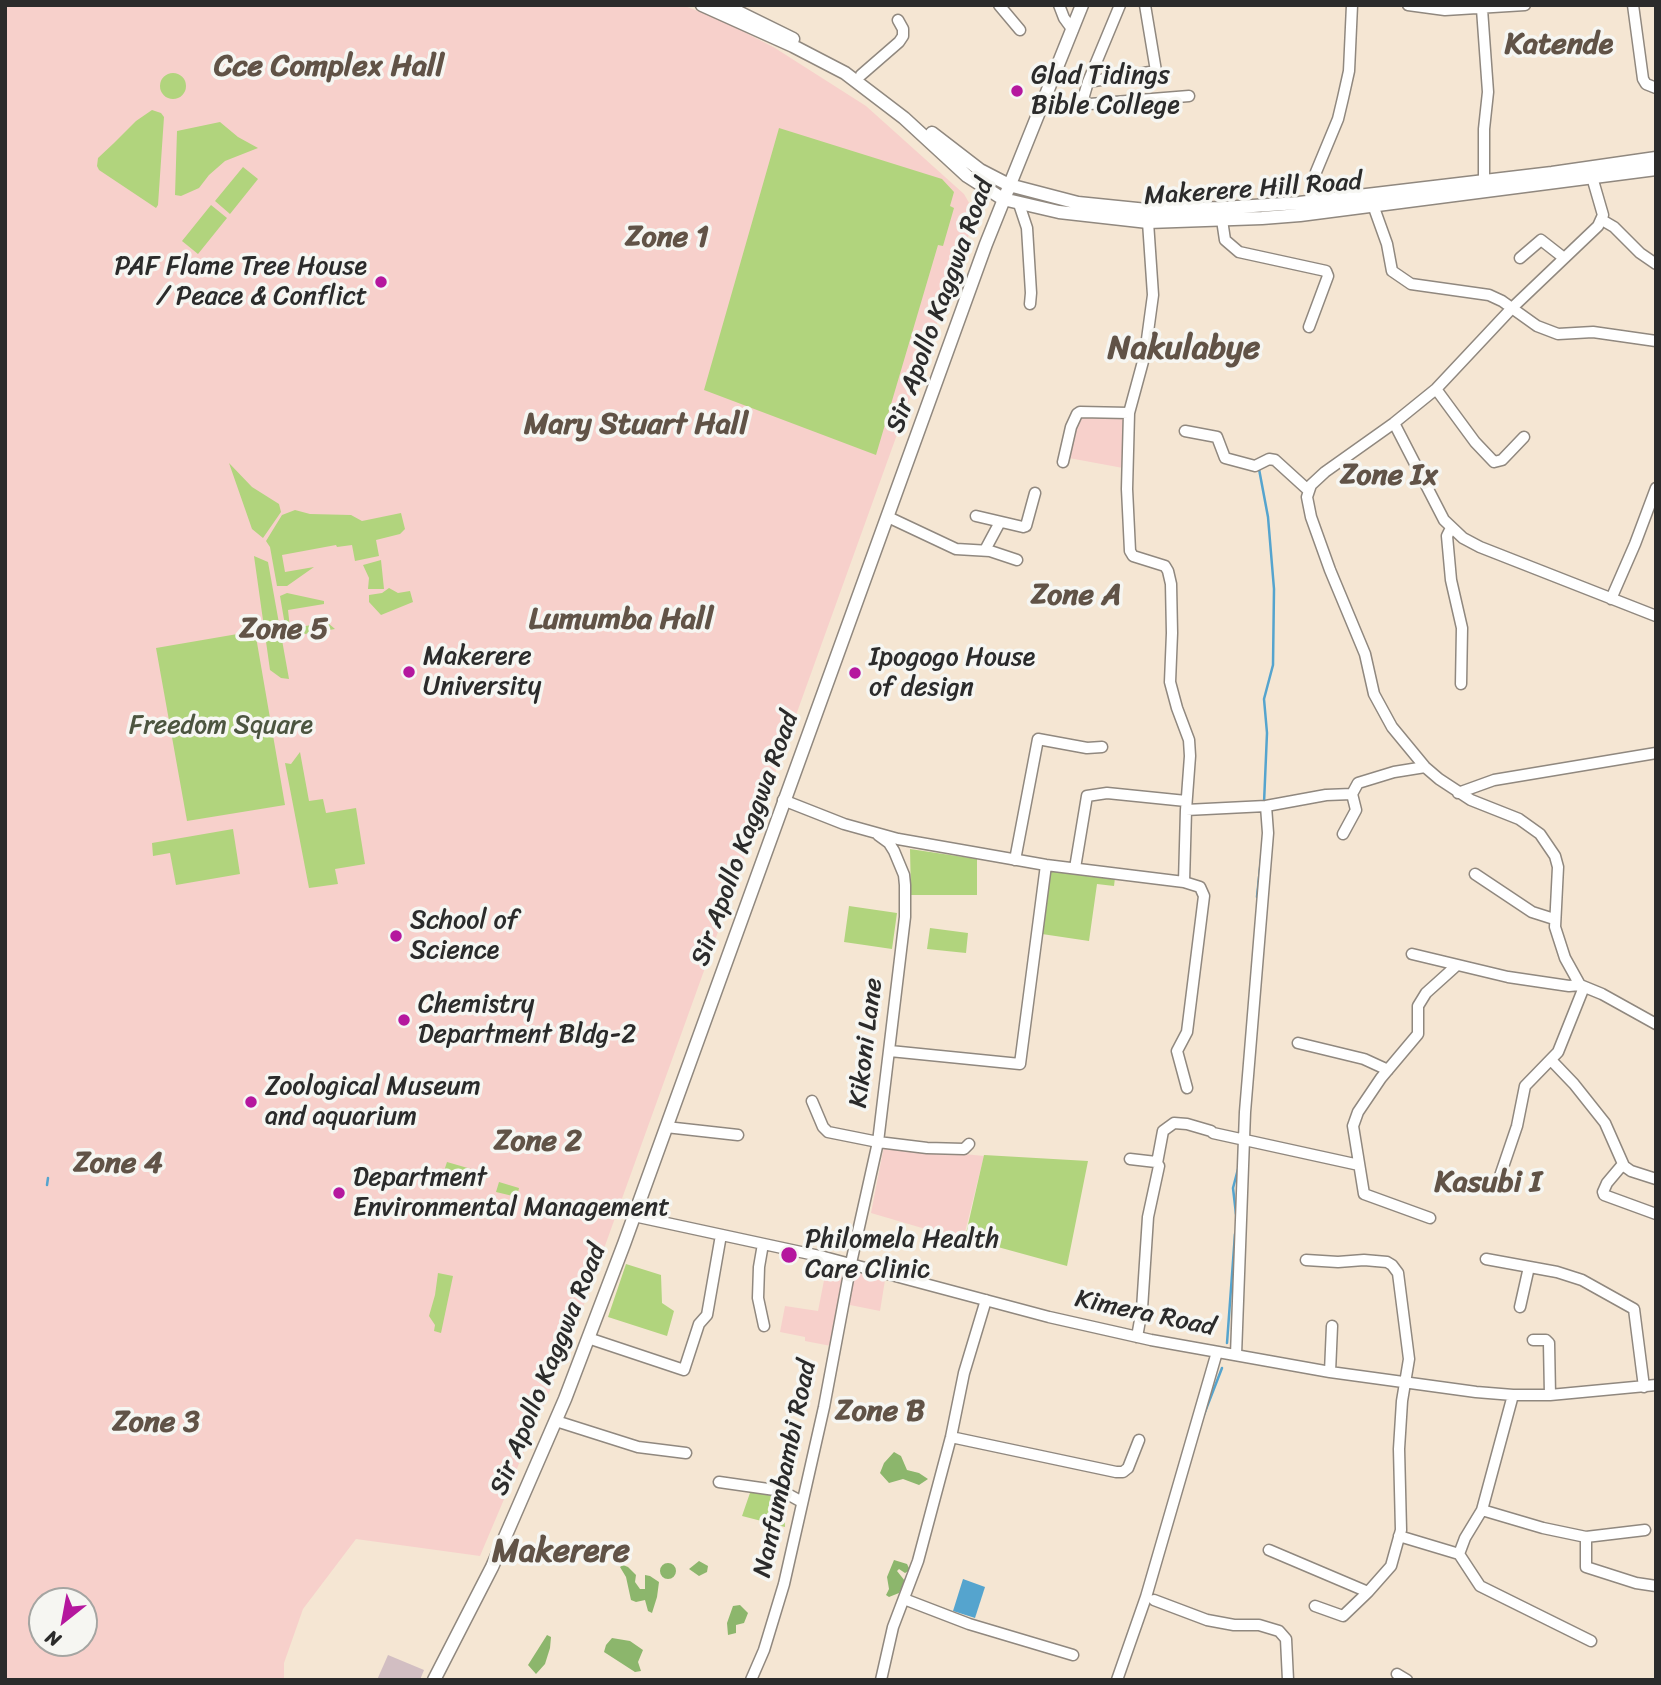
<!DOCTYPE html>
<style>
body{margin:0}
#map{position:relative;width:1661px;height:1685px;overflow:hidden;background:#f5e6d3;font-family:Sriracha,sans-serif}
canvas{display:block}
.frame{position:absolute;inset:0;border:7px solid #2b2b2b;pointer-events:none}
.north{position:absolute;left:28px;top:1587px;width:70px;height:70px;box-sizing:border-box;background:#f6f6f2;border:2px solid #a5a5a2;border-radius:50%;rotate:211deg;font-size:19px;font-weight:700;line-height:28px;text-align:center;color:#2b2b2b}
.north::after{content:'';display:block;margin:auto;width:24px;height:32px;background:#b5179e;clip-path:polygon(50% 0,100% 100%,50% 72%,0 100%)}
</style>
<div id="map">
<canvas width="1661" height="1685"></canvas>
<div class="frame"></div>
<div class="north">N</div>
</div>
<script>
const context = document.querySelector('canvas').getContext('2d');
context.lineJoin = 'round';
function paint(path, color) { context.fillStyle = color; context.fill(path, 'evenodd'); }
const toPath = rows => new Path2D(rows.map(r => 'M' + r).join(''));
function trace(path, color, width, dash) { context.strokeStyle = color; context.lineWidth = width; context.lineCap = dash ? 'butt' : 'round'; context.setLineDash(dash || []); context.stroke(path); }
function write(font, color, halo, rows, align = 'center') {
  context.font = font + ' Sriracha,sans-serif'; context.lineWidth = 7; context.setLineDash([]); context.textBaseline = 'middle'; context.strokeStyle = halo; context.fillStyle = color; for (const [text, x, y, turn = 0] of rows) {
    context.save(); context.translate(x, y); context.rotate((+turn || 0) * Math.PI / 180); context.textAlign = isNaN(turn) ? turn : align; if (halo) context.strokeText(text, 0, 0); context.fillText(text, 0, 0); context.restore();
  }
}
paint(toPath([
 [5,5,682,5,719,19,775,48,866,106,964,194,976,215,570,1343,480,1556,356,1539,303,1609,284,1663,284,1680,5,1680],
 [42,1601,84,1601,84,1643,42,1643],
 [1079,414,1126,417,1123,468,1069,458],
 [884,1146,984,1156,963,1240,871,1213],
 [828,1260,844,1263,831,1346,805,1341,805,1337,780,1332,785,1306,818,1311],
 [852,1266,886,1274,880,1311,845,1304]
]), '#f7d0cb');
paint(toPath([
 [388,1655,424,1670,420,1680,377,1680]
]), '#d2bec2');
paint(toPath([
 '160 86a13 13 0 1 1 26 0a13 13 0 1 1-26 0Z',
 [152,110,161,113,164,117,158,205,156,208,99,170,97,166,98,158,114,143,136,121],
 [220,122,238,137,258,148,225,161,209,175,199,188,181,196,175,195,177,131],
 [779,128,942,179,954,192,950,206,954,208,943,246,938,245,876,455,704,390],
 [243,167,258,179,230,214,215,201],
 [211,205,227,218,198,254,182,241],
 [229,463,252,487,279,504,281,512,263,538,252,529],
 [295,510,310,514,351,515,362,521,401,513,405,529,400,534,376,540,379,556,355,561,352,545,337,547,336,545,282,555,285,572,314,567,287,586,277,586,270,547,266,541,282,515],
 [254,556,268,562,289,679,281,678,270,670],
 [381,560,384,589,368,589,369,578,363,565],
 [389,588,398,593,410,591,413,602,381,615,369,602,369,595,382,593],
 [287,593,324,601,324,604,288,610,290,628,328,623,335,629,287,637,280,596],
 [255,631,285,805,187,821,156,648],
 [300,752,309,801,323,799,326,813,356,808,365,864,335,869,338,884,309,888,285,763,291,764],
 [233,829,240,874,176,885,170,853,153,856,152,843],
 [910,849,977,859,977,895,911,895],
 [1051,870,1115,878,1114,886,1097,884,1089,941,1042,934],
 [849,906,897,913,892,949,844,942],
 [930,928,968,933,966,953,927,949],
 [984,1155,1088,1161,1067,1266,965,1238],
 [447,1162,485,1173,481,1186,443,1174],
 [499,1182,519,1188,517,1197,496,1192],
 [626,1264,661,1275,662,1303,674,1311,667,1336,608,1317],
 [438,1273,453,1276,441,1333,434,1331,435,1325,429,1316,435,1295],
 [751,1490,783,1493,785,1527,742,1516]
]), '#b1d47d');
paint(toPath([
 [894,1452,901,1456,907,1470,919,1473,928,1479,919,1485,903,1479,889,1483,880,1473,884,1463],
 [894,1560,907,1564,910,1570,905,1573,899,1569,897,1571,905,1581,899,1593,889,1597,886,1595,889,1589,887,1577],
 [699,1561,708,1566,707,1572,699,1576,689,1569],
 '660 1571a8 8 0 1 1 16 0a8 8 0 1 1-16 0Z',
 [623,1565,628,1567,636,1575,635,1582,640,1589,645,1589,645,1575,650,1576,659,1582,657,1597,652,1613,648,1611,645,1600,636,1602,631,1600,626,1577,620,1567],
 [740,1605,748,1613,744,1623,736,1625,736,1633,728,1635,727,1623,733,1606],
 [547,1635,551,1637,550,1648,545,1664,536,1674,528,1665],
 [612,1638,630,1641,643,1650,638,1662,641,1671,635,1672,604,1652,606,1645]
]), '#8cb66c');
paint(toPath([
 [963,1579,985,1587,975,1618,953,1611]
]), '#55a4ce');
trace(toPath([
 [1259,469,1268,517,1274,589,1273,665,1264,699,1267,733,1264,803],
 [1257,897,1261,859],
 [47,1185,48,1178],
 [1236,1214,1233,1188,1238,1169],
 [1227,1343,1235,1234],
 [1203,1417,1222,1368]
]), '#55a4ce', 2.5);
const minor = toPath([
 [999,5,1020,30],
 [1059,5,1064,18,1072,29],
 [1408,5,1445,10,1525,5],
 [1633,5,1643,79,1646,84,1656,88],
 [1482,9,1488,92,1484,129,1484,180],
 [861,75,899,42,903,36,903,29,898,20],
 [1088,82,1156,71,1145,5],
 [1081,106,1088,82,1120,5],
 [1040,108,1189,96],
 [1592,177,1603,215,1598,226,1512,308,1436,389,1394,423,1325,472,1311,485,1307,497,1311,517,1330,570,1365,654,1374,694,1392,727,1425,767,1439,779,1471,800,1519,819,1540,834,1555,856,1558,867,1555,927,1565,958,1580,985,1602,994,1656,1024],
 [1310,201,1316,172,1338,119,1343,98,1349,71,1352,5],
 [1019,204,1027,228,1031,293,1030,304],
 [1373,205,1387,244,1392,271,1411,284,1489,295,1502,301,1537,326,1558,334,1593,332,1656,341],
 [1222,220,1225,240,1239,252,1326,271,1328,276,1309,327],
 [1602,220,1614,227,1640,253,1656,264],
 [1148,222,1153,295,1145,354,1129,413,1127,489,1130,551,1133,556,1165,566,1168,571,1171,584,1172,633,1170,682,1177,708,1189,740,1190,756,1186,810,1184,882],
 [1520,258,1541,240,1564,258],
 [1436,389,1475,442,1494,462,1502,460,1524,437],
 [1394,423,1444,520,1463,538,1480,547,1656,616],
 [1185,431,1217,437,1225,458,1255,466,1269,459,1275,460,1308,490],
 [1063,462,1071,427,1077,414,1080,412,1129,413],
 [976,516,1023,527,1026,526,1035,493],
 [888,517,956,549,990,551,1017,560],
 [1451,528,1447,536,1451,580,1462,628,1461,684],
 [985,550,1000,522],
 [1611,599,1635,544,1656,488],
 [1458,793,1494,780,1656,753],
 [783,800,844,824,898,839,1046,865,1184,882,1200,887,1204,896,1187,1032,1177,1051,1187,1088],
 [1186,810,1266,806,1326,795,1352,794],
 [1343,834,1356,810,1352,794,1358,783,1394,772,1425,767],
 [1015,860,1038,739,1087,748,1102,747],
 [1075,868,1087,796,1107,793,1186,801],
 [1475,874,1532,912,1554,919],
 [1412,954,1508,977,1569,986,1580,985],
 [1298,1043,1364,1059,1388,1070],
 [890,1051,1020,1064,1046,865],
 [1551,1060,1574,1084,1605,1123,1624,1166,1631,1171,1656,1179],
 [812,1101,823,1127,828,1132,878,1142,927,1148,964,1149,969,1144],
 [666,1127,738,1135],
 [1130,1159,1156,1162,1159,1166,1148,1217,1142,1309,1137,1337],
 [1157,1163,1163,1131,1174,1123,1187,1124,1211,1131,1213,1133,1359,1165],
 [1623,1164,1607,1183,1603,1192,1604,1195,1656,1214],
 [1500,1176,1517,1126,1525,1086,1558,1052,1584,987],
 [634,1216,824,1257,1049,1317,1151,1340,1330,1372,1476,1392,1513,1395,1550,1395,1656,1385],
 [1430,1218,1364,1194,1353,1126,1358,1112,1381,1078,1418,1034,1418,1006,1426,993,1456,966],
 [763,1244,759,1267,758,1298,764,1326],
 [1486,1259,1557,1272,1582,1280,1634,1309,1644,1387],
 [1520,1307,1529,1267],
 [588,1338,684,1370,699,1324,707,1315,721,1235],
 [1533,1340,1546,1340,1549,1343,1550,1395],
 [1236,1355,1245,1112,1268,833,1266,806],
 [1330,1372,1332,1326],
 [556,1421,638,1447,686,1453],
 [951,1437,1116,1472,1123,1472,1128,1468,1139,1440],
 [719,1482,782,1491,802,1502],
 [1482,1510,1543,1528,1586,1537,1645,1530],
 [1399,1536,1459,1554,1480,1586,1591,1641],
 [1586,1537,1586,1567,1636,1583,1656,1586],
 [1269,1550,1368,1592,1391,1566,1401,1530,1399,1449,1402,1401,1409,1359,1398,1273,1392,1265,1387,1262,1364,1260,1338,1262,1306,1260],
 [1459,1554,1465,1538,1482,1510,1513,1395],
 [904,1599,969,1624,1073,1655],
 [1154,1600,1207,1620,1234,1625,1259,1625,1279,1631,1286,1639,1288,1680],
 [1315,1606,1343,1616,1368,1592],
 [1397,1674,1407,1680],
 [751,1680,764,1650,784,1584,824,1407,851,1263,878,1142,905,917,905,885,904,875,894,851,889,843,878,835],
 [881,1680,893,1627,918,1561,951,1437,964,1373,986,1300],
 [1117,1680,1146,1597,1217,1352]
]);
const major = toPath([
 [702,5,793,46,845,73,904,118,967,176,1003,199,1059,212,1148,222,1262,218,1300,215,1656,169],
 [724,5,793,39],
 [932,133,980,170,1009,185,1078,203,1147,210,1222,208,1299,203,1552,173,1656,158],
 [434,1680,492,1567,565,1399,624,1244,986,244,1082,5]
]);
trace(minor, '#90887f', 13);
trace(major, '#90887f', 15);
trace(minor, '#fff', 10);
trace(major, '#fff', 12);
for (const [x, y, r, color] of [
 [1017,91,7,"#b5179e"],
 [381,282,7,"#b5179e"],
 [409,672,7,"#b5179e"],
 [855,673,7,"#b5179e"],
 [396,936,7,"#b5179e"],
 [404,1020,7,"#b5179e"],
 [251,1102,7,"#b5179e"],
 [339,1193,7,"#b5179e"],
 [789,1255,9,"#b5179e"]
]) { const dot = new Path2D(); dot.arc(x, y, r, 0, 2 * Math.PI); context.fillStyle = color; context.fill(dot); trace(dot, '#f6f6f2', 2.5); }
write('26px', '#2b2b2b', '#f6f6f2', [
 ["Glad Tidings",1031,76],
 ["Bible College",1031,106],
 ["PAF Flame Tree House",367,267,"right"],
 ["/ Peace & Conflict",367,297,"right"],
 ["Makerere",423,657],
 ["University",423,687],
 ["Ipogogo House",869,658],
 ["of design",869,688],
 ["School of",410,921],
 ["Science",410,951],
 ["Chemistry",418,1005],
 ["Department Bldg-2",418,1035],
 ["Zoological Museum",265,1087],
 ["and aquarium",265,1117],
 ["Department",353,1178],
 ["Environmental Management",353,1208],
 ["Philomela Health",805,1240],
 ["Care Clinic",805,1270]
], 'left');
write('26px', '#2b2b2b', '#f6f6f2', [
 ["Makerere Hill Road",1253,190,-4],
 ["Sir Apollo Kaggwa Road",941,306,-70],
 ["Sir Apollo Kaggwa Road",746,839,-70],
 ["Kikoni Lane",867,1043,-83],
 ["Kimera Road",1145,1314,12],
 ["Sir Apollo Kaggwa Road",549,1370,-68],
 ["Nanfumbambi Road",786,1469,-78]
]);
write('26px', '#4c5540', '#f6f6f2', [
 ["Freedom Square",221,726]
]);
write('bold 30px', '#615347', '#f6f6f2', [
 ["Katende",1559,45],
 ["Cce Complex Hall",329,67],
 ["Zone 1",667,238],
 ["Mary Stuart Hall",636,425],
 ["Zone Ix",1389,476],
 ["Zone A",1076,596],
 ["Lumumba Hall",621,620],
 ["Zone 5",284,630],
 ["Zone 2",538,1142],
 ["Zone 4",118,1164],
 ["Kasubi I",1488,1183],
 ["Zone B",880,1412],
 ["Zone 3",156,1423]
]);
write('bold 33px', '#615347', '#f6f6f2', [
 ["Nakulabye",1184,350],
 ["Makerere",561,1553]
]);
</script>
